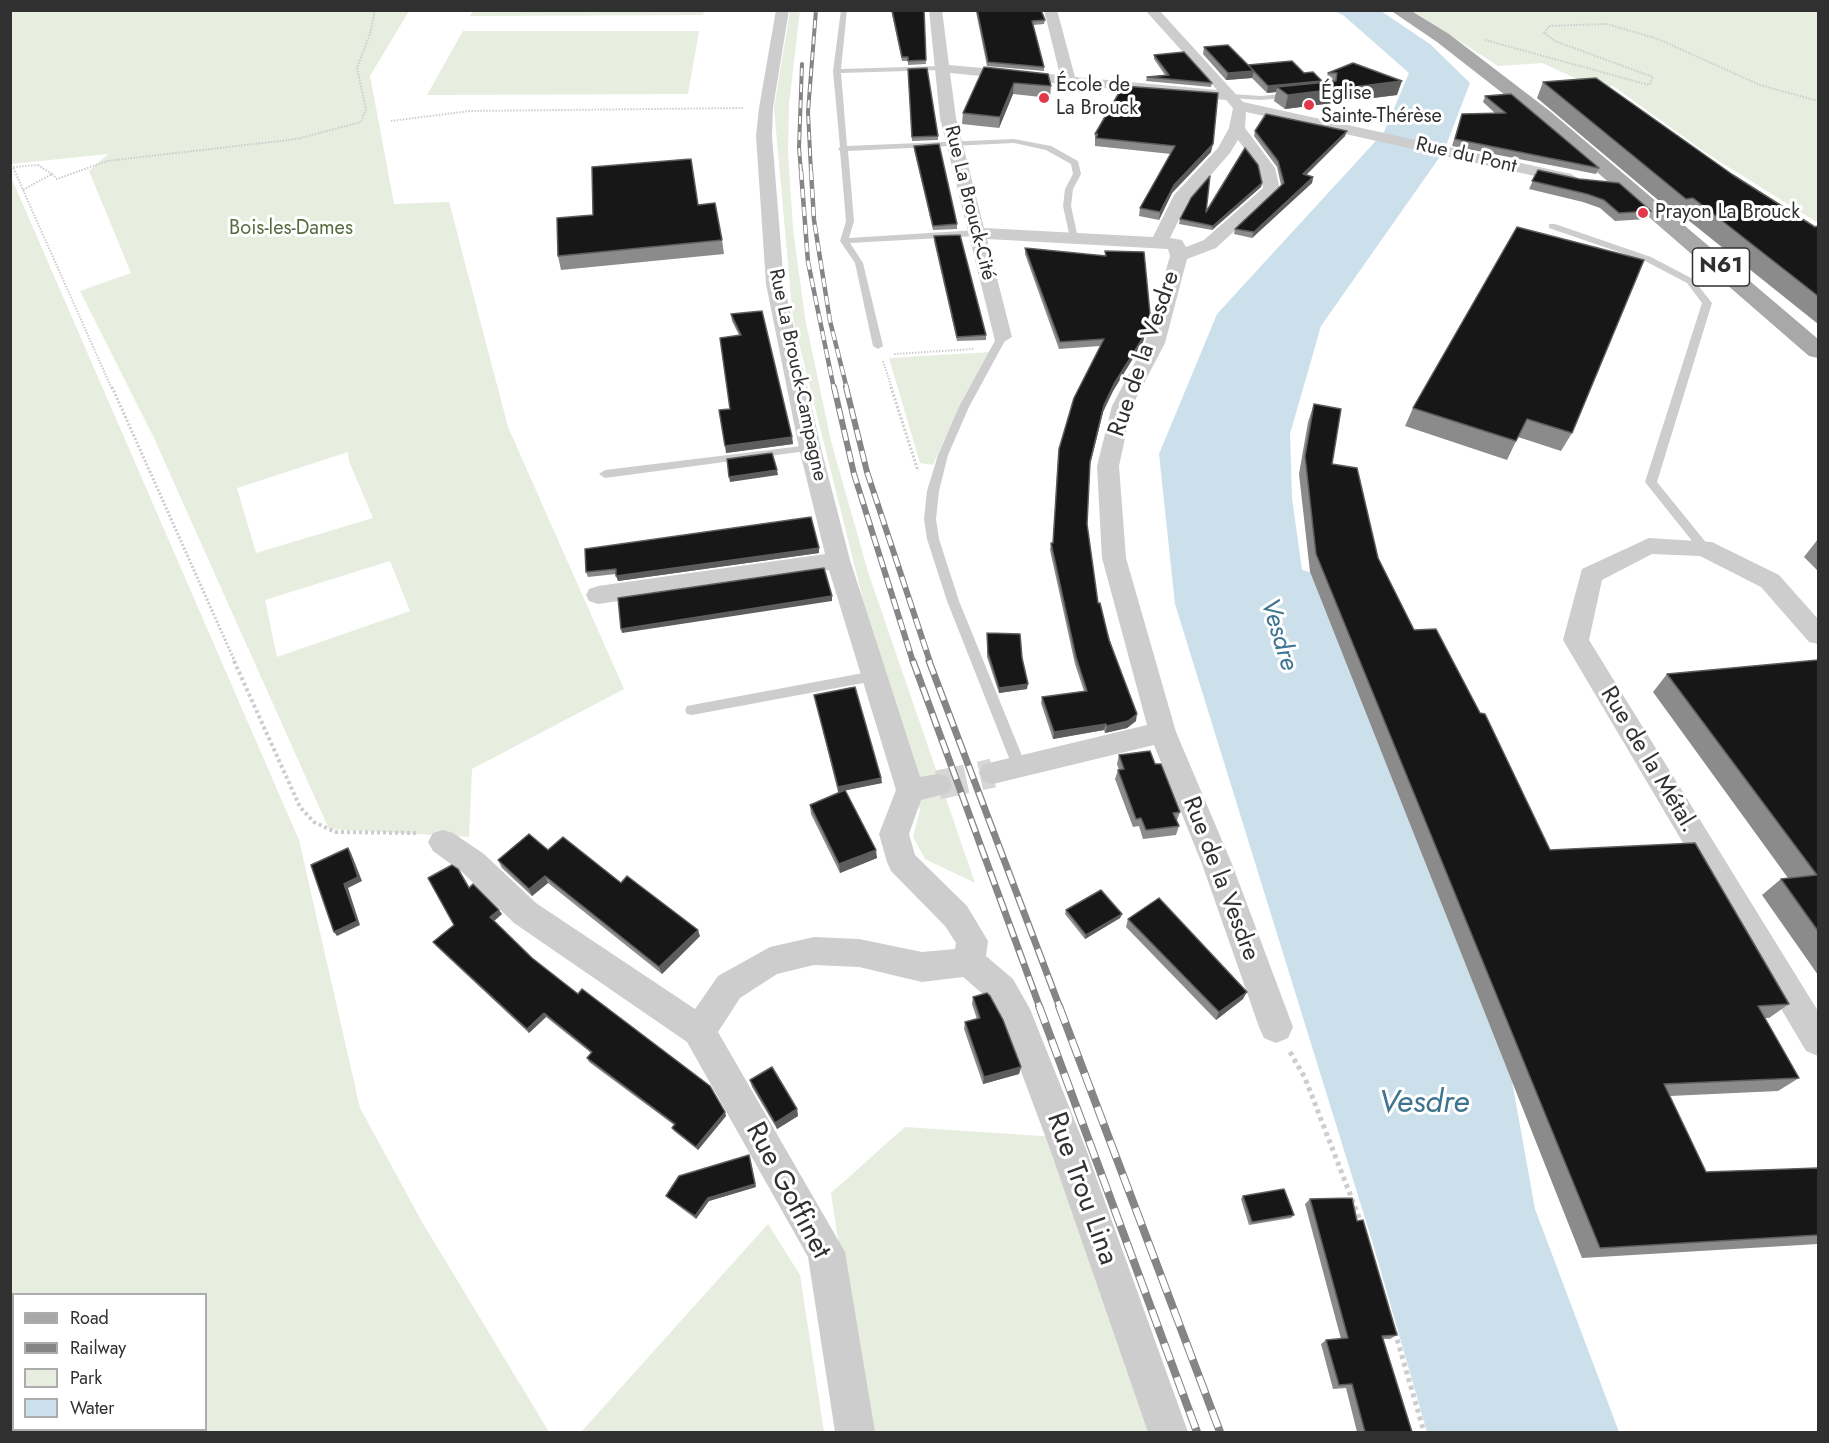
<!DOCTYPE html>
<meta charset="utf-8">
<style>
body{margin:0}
#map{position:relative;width:1829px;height:1443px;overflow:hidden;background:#fff;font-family:Jost,sans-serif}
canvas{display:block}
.frame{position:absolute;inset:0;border:12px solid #303030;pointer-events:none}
.legend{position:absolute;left:12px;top:1293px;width:195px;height:138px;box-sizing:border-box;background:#fff;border:2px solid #acacac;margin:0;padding:8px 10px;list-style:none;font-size:18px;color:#303030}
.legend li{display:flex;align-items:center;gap:12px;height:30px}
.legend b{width:30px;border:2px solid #acacac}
</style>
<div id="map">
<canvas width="1829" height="1443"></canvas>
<div class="frame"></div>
<ul class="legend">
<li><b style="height:8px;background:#a8a8a8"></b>Road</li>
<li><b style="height:8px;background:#858585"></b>Railway</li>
<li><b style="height:16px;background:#e7eddf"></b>Park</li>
<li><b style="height:16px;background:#cce0ec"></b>Water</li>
</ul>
</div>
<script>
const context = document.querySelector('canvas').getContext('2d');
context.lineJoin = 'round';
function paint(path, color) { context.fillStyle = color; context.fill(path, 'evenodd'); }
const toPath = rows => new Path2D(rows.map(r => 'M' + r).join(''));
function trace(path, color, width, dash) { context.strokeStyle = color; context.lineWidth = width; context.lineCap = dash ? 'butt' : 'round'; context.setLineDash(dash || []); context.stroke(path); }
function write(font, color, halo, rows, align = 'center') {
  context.font = font + ' Jost,sans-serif'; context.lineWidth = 6; context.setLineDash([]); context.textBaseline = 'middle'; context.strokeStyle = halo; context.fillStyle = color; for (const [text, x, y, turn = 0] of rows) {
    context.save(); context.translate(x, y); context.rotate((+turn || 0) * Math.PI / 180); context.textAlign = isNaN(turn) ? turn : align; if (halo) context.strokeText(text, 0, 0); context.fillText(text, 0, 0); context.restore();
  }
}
paint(toPath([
 [10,11,409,11,370,76,394,204,449,202,508,427,624,689,472,769,469,837,329,829,154,438,80,291,131,273,89,171,108,154,11,164],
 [348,452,349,461,373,518,256,553,237,488],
 [390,561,410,611,277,657,265,600],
 [473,11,704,10,704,11,703,15,470,16],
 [790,11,800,11,789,104,788,152,793,229,805,318,831,441,868,572,975,883,925,859,913,837,920,810,864,604,793,319,774,108],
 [1413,11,1818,11,1818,223,1706,153,1613,86,1595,87,1542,63,1498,66],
 [463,31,699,31,688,94,427,95],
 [11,177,299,840,360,1108,422,1222,549,1432,11,1432],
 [14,1294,206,1294,206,1430,14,1430],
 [991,352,945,438,933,465,920,463,889,358],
 [905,1127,1057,1137,1168,1432,867,1432,831,1193],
 [768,1224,800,1275,824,1432,581,1432]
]), '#e7eddf');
paint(toPath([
 [1334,11,1381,11,1430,44,1470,83,1444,151,1321,326,1290,434,1292,498,1302,570,1310,572,1512,1081,1535,1209,1619,1432,1427,1432,1373,1244,1175,604,1159,454,1217,314,1384,132,1409,73,1343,15]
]), '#cce0ec');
trace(toPath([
 [938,785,993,773]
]), '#d6d6d6', 29, [29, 14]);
trace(toPath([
 [1485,40,1649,85,1653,77,1555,41,1544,33,1549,26,1607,24,1658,39,1760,85,1818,101],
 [391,121,470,111,744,108],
 [38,165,52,174,23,190,13,167,38,165],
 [52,174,57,179,107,161,297,139,361,122,366,109,357,68,370,34,375,10],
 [23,190,112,389],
 [894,354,974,349],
 [883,361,892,389]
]), '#cdcdcd', 2, [1.5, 1.5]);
trace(toPath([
 [112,387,235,662],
 [891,387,918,471]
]), '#cdcdcd', 3, [2, 2]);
trace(toPath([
 [234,661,300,807,314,822,335,832,417,833]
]), '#cdcdcd', 4, [3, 3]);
trace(toPath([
 [1290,1052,1305,1078,1362,1225],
 [1395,1332,1424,1432]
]), '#cdcdcd', 5, [4, 4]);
paint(toPath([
 [841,10,847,10,841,69,940,66,944,68,940,70,841,73,847,146,1014,139,1051,146,1078,161,1081,174,1073,189,1071,206,1078,238,1074,241,1070,238,1063,206,1065,189,1073,174,1071,164,1046,150,1014,143,848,151,854,221,849,238,977,230,981,233,977,236,850,243,863,263,883,346,878,349,873,346,855,263,840,241,846,221,840,151,838,149,840,147,833,71,841,10],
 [1291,93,1294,93,1294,97,1261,100,1231,98,1227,96,1231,94,1261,96,1291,93],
 [1549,224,1555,224,1651,257,1693,279,1712,303,1657,482,1708,545,1710,548,1708,551,1700,551,1645,482,1702,303,1687,283,1645,261,1549,228,1549,224],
 [1002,334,1007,337,969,407,948,455,939,491,936,519,939,539,959,601,1027,768,1025,772,1020,774,1015,772,1013,768,947,601,927,539,924,519,927,491,938,455,959,407,997,337,1002,334],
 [810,445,815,448,814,450,605,478,599,474,605,470,810,445],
 [874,671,881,676,874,681,692,715,687,714,685,710,687,706,692,705,874,671]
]), '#cdcdcd');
paint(toPath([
 [776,10,789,10,773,108,772,136,784,284,821,448,850,560,920,777,938,774,948,777,952,785,948,793,921,800,909,834,915,855,967,906,988,941,986,956,1013,979,1030,1009,1086,1149,1188,1432,1148,1432,1050,1149,1004,1026,991,1001,963,977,922,982,859,967,814,965,777,974,740,998,718,1032,845,1252,875,1432,835,1432,808,1257,687,1042,514,923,462,872,433,851,428,842,433,833,443,830,453,833,484,854,536,903,695,1009,718,976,770,947,814,937,859,939,922,952,955,949,956,943,945,926,891,871,887,862,879,834,896,790,829,570,598,604,589,601,586,595,589,589,598,586,825,554,799,448,766,284,756,136,759,108,776,10],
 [929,10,942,10,949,65,1060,75,1044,10,1057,10,1075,77,1217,90,1145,10,1159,10,1243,102,1571,174,1579,179,1571,184,1246,112,1245,128,1275,168,1280,189,1216,248,1187,259,1165,343,1132,406,1119,466,1126,558,1176,732,1232,864,1293,1027,1288,1038,1276,1043,1264,1038,1259,1027,1202,864,1154,745,993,784,983,781,979,773,983,765,993,762,1147,725,1102,558,1097,466,1112,406,1145,343,1170,256,1168,249,987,239,1012,337,1002,343,995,341,940,118,929,10],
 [950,73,1226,100,1233,108,1229,128,1218,148,1174,195,1153,237,984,228,956,118,950,73],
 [1238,140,1259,168,1263,188,1204,240,1186,247,1182,240,1170,238,1188,201,1230,153,1238,140],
 [1649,538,1712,542,1779,575,1818,619,1818,644,1809,642,1761,587,1700,556,1652,554,1602,580,1589,640,1818,1011,1818,1056,1806,1051,1563,640,1582,569,1649,538]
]), '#cdcdcd');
paint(toPath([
 [1390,10,1410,10,1449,34,1551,112,1818,339,1818,358,1809,356,1537,120,1437,42,1390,10]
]), '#a8a8a8');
const railFar4 = toPath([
 [801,172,799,148,802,64],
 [811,172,808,112,816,10]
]);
const railFar3 = toPath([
 [801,171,808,262,834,389],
 [811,171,814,220,830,321,847,389]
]);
const railFar2 = toPath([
 [834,387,854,474,913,662],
 [846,387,867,472,930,662]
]);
const railFar1 = toPath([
 [913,661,1040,1008],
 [929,661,1060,1008]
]);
const rail = toPath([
 [1039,1006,1197,1432],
 [1059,1006,1220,1432]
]);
trace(railFar4, '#858585', 4);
trace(railFar3, '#858585', 4.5);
trace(railFar2, '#858585', 6);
trace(railFar1, '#858585', 7);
trace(rail, '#858585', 8);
trace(railFar4, '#fff', 2, [8]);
trace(railFar3, '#fff', 3, [9]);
trace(railFar2, '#fff', 4, [11]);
trace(railFar1, '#fff', 4.5, [14]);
trace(rail, '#fff', 6, [18]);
paint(toPath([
 [891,10,924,10,926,64,908,65,908,61,902,61],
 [971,10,1041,10,1045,20,1044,24,1033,25,1044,67,1044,71,987,66,976,12,971,12],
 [1204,47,1248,65,1304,73,1322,81,1322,83,1325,82,1328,73,1353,63,1397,95,1285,109,1274,101,1276,92,1267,93,1252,78,1226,80,1203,54],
 [1154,55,1212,83,1211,87,1146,81,1147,77,1165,75,1154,59],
 [984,67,1051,86,1050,98,1013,94,999,128,962,124,963,113],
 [908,69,938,136,938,140,912,141],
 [1543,82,1733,175,1815,227,1818,226,1818,324,1683,216,1677,216,1537,98],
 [1485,96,1599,168,1596,174,1452,146,1460,120,1496,114,1483,102],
 [1255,131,1345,136,1306,175,1313,177,1312,183,1252,238,1234,234,1235,229,1281,185,1277,167,1254,136],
 [1095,134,1211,152,1172,193,1159,220,1139,216,1140,208,1171,154,1095,146],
 [914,146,957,224,957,229,933,230,914,150],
 [1538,170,1651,211,1647,219,1615,221,1600,208,1583,202,1529,189],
 [1262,183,1261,187,1212,230,1179,224,1180,219,1206,212],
 [698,205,722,240,724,254,561,270,558,256],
 [1517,227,1572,433,1561,451,1518,437,1507,460,1405,426,1413,408],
 [934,236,986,335,986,340,957,341,934,241],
 [1025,248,1105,256,1105,251,1150,314,1143,342,1113,391,1103,412,1090,465,1087,524,1098,603,1136,721,1127,728,1105,733,1104,730,1053,739,1041,703,1042,697,1084,691,1075,664,1050,550,1051,543,1053,543,1058,456,1100,346,1059,349,1025,254],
 [731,314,792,437,793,444,726,453,739,335,732,321],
 [1314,404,1332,464,1378,558,1414,630,1550,850,1789,1004,1769,1018,1765,1018,1799,1078,1778,1091,1670,1096,1706,1172,1818,1168,1818,1244,1582,1258,1310,572,1299,474,1308,422],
 [1818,539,1818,571,1804,557],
 [585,549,819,553,618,581,616,574,588,577,586,572],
 [987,633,1027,689,999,693,987,657],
 [1818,660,1818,975,1762,895,1781,879,1788,878,1653,692,1667,674],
 [814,695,881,778,882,783,845,790,877,858,840,873,811,814,810,805,844,790,838,792],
 [1119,755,1155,764,1180,812,1177,820,1179,826,1176,835,1143,839,1139,826,1133,827,1115,779,1118,770,1119,770,1117,764],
 [548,850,621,883,700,936,662,974,548,883,532,896,502,868,498,860],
 [469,888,502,914,494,921,532,958,725,1112,726,1116,698,1150,674,1131,672,1128,674,1125,589,1062,587,1058,591,1053,546,1017,529,1033,436,946,433,942,454,925],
 [1066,910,1122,914,1120,918,1085,939,1065,914],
 [1128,919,1243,999,1216,1020,1126,927],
 [973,997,1021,1067,1019,1074,983,1084,964,1029,965,1022,977,1019,972,1004],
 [750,1080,797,1109,798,1116,777,1129,752,1087],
 [756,1187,709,1201,696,1219,668,1198,666,1196],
 [1243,1196,1294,1215,1291,1218,1249,1225,1241,1199],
 [1310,1199,1357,1221,1397,1335,1390,1339,1383,1339,1412,1432,1357,1432,1346,1388,1333,1389,1321,1344,1326,1340,1341,1339,1305,1204]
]), '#8b8b8b');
paint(toPath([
 [1254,71,1252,78,1226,80,1228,73],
 [1322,81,1320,88,1277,87,1276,92,1267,93,1268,86],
 [1402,81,1397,95,1285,109,1288,95],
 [1014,83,1013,94,999,128,1000,117],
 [1347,131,1345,136,1301,180,1303,174],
 [1213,144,1211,152,1172,193,1159,220,1160,212,1174,185],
 [1313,177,1312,183,1252,238,1254,232],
 [1262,183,1261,187,1212,230,1213,226],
 [1150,314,1143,342,1113,391,1103,412,1089,469,1104,405,1114,384],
 [792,437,793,444,726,453,725,446],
 [777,470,778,475,730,482,729,477],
 [819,548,819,553,618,581,616,576],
 [832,596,832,601,622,633,621,629],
 [1028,684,1027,689,999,693,999,688],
 [1137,714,1136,721,1127,728,1105,733,1107,726],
 [1106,724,1104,730,1053,739,1054,732],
 [881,778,882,783,838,792,838,787],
 [348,848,351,853,362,881,348,888,360,925,337,936,334,932,344,884],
 [876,850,877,858,840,873,839,864],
 [545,876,548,883,532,896,529,889],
 [499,910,502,914,493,922,490,917],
 [1122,914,1120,918,1085,939,1086,935],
 [698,930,700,936,662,974,659,967],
 [1247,992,1243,999,1216,1020,1219,1012],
 [544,1013,546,1017,529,1033,527,1029],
 [1021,1067,1019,1074,983,1084,984,1077],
 [797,1109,798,1116,777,1129,775,1123],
 [725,1112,726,1116,698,1150,696,1147],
 [750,1158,756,1187,709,1201,696,1219,695,1216,708,1198]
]), '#5d5d5d');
const building = toPath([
 [892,10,924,10,926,60,908,61,908,57,902,57,892,10],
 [977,10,1041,10,1045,20,1032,21,1044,67,988,62,977,10],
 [1228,45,1254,71,1228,73,1204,47,1228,45],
 [1184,52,1212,83,1147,77,1169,75,1154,55,1184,52],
 [1292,61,1304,73,1313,72,1322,81,1268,86,1248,65,1292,61],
 [1353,63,1402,81,1288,95,1277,87,1336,81,1337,73,1328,73,1353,63],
 [984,67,1048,74,1051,86,1014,83,1000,117,963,113,984,67],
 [927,68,938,136,912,137,908,69,927,68],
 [1596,78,1733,175,1815,227,1818,226,1818,296,1693,198,1686,199,1543,82,1596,78],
 [1123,86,1218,93,1213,144,1174,185,1160,212,1140,208,1175,146,1096,138,1098,134,1095,134,1123,86],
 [1511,94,1599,168,1455,139,1462,114,1506,113,1485,96,1511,94],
 [1266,114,1347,131,1303,174,1313,177,1254,232,1235,229,1284,183,1278,161,1255,131,1266,114],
 [939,144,957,224,933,226,914,146,939,144],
 [1245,148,1258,165,1262,183,1213,226,1180,219,1191,198,1210,176,1206,212,1245,148],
 [691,159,698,205,715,203,722,240,558,256,557,218,593,215,592,167,691,159],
 [1538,170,1579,179,1619,183,1651,211,1619,213,1604,200,1587,194,1532,181,1538,170],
 [1517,227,1644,260,1572,433,1527,419,1516,441,1413,408,1517,227],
 [960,235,986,335,957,337,934,236,960,235],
 [1025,248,1106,256,1105,251,1144,252,1150,314,1144,336,1114,384,1104,405,1090,462,1087,524,1098,603,1100,603,1109,640,1137,714,1128,721,1107,726,1106,724,1054,732,1042,697,1087,691,1076,657,1051,543,1053,543,1059,449,1074,398,1104,339,1060,342,1025,248],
 [762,311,792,437,725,446,719,410,730,409,720,338,741,335,731,314,762,311],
 [1314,404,1341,409,1332,464,1357,468,1378,558,1414,630,1436,629,1480,713,1485,714,1550,850,1695,843,1789,1004,1758,1006,1799,1078,1664,1084,1706,1172,1818,1168,1818,1235,1600,1248,1316,554,1305,456,1314,404],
 [772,453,777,470,729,477,727,459,772,453],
 [811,517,819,548,616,576,616,569,586,572,585,549,811,517],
 [824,568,832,596,621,629,618,598,824,568],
 [987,633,1020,634,1022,658,1028,684,999,688,988,653,987,633],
 [1818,660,1818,931,1781,879,1817,875,1667,674,1818,660],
 [855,687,881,778,838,787,814,695,855,687],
 [1150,751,1155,764,1161,764,1180,812,1173,813,1179,826,1146,830,1141,818,1136,819,1118,770,1124,769,1119,755,1150,751],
 [845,790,876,850,839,864,810,805,845,790],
 [529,834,548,850,563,837,621,883,627,876,698,930,659,967,545,876,529,889,498,860,529,834],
 [348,848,358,877,344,884,357,921,334,932,311,865,348,848],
 [452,865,458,869,469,888,473,884,499,910,490,917,532,958,578,994,582,989,710,1086,725,1112,696,1147,672,1128,675,1124,587,1058,592,1052,544,1013,527,1029,433,942,454,925,428,878,452,865],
 [1101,890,1122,914,1086,935,1066,910,1101,890],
 [1159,898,1247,992,1219,1012,1128,919,1159,898],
 [987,993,990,996,1003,1020,1021,1067,984,1077,965,1022,980,1018,973,997,987,993],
 [772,1067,797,1109,775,1123,750,1080,772,1067],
 [749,1155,755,1184,708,1198,695,1216,666,1196,679,1176,749,1155],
 [1284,1189,1294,1215,1252,1222,1243,1196,1284,1189],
 [1352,1198,1357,1221,1363,1220,1397,1335,1382,1336,1412,1432,1365,1432,1352,1384,1339,1385,1326,1340,1348,1338,1310,1199,1352,1198]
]);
paint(building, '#171717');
trace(building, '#5d5d5d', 1.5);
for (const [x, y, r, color] of [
 [1044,98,6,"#e1384a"],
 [1309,105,6,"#e1384a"],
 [1643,213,6,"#e1384a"]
]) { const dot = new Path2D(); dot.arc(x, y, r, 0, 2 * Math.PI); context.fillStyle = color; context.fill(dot); trace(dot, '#fff', 2); }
write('20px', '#303030', '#fff', [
 ["École de",1056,86],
 ["La Brouck",1056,109],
 ["Église",1321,94],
 ["Sainte-Thérèse",1321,117],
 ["Prayon La Brouck",1655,213]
], 'left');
write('20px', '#303030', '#fff', [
 ["Rue du Pont",1466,156,13],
 ["Rue La Brouck-Cité",969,203,76],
 ["Rue La Brouck-Campagne",797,375,78]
]);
write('20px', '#556b3e', '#fff', [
 ["Bois-les-Dames",291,229]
]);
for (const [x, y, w] of [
 [1721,267,57]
]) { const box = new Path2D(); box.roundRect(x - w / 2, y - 19, w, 38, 4.5); context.fillStyle = '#fff'; context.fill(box); trace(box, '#303030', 1.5); }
write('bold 22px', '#303030', null, [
 ["N61",1721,267]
]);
write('24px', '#303030', '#fff', [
 ["Rue de la Vesdre",1145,354,-71],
 ["Rue de la Métal.",1648,760,59],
 ["Rue de la Vesdre",1220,879,69]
]);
write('italic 26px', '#3f7491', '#fff', [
 ["Vesdre",1278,635,73]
]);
write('28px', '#303030', '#fff', [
 ["Rue Trou Lina",1081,1189,70],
 ["Rue Goffinet",787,1191,62]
]);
write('italic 32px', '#3f7491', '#fff', [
 ["Vesdre",1424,1104]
]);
</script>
